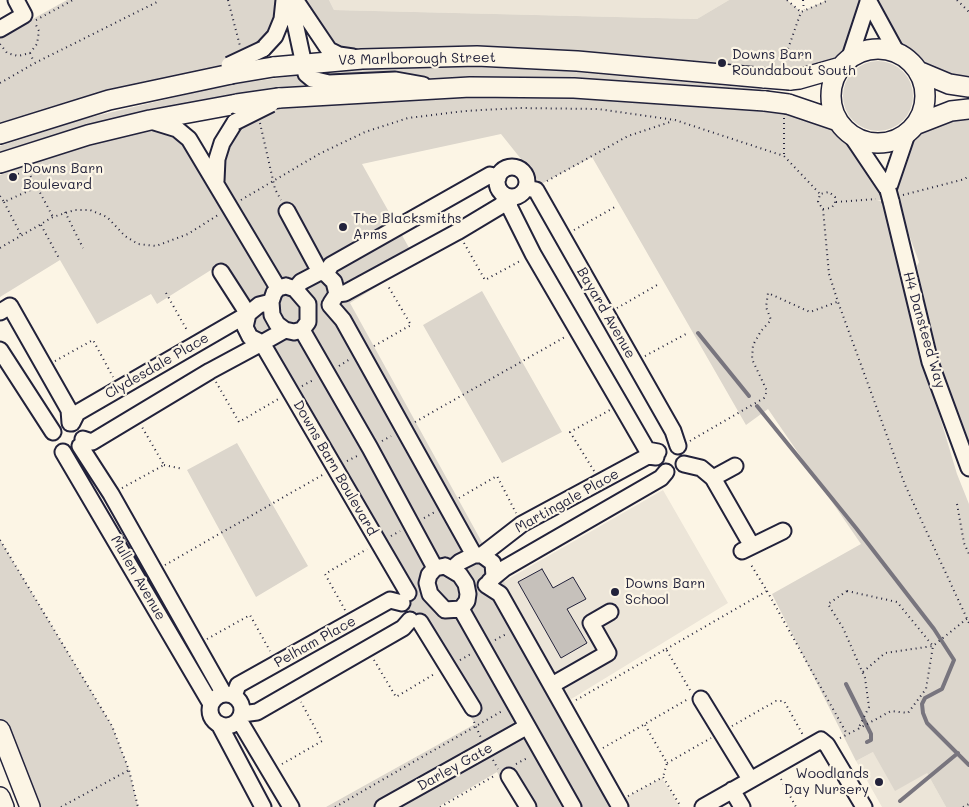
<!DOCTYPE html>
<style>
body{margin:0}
canvas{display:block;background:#fcf5e5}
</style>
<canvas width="969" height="807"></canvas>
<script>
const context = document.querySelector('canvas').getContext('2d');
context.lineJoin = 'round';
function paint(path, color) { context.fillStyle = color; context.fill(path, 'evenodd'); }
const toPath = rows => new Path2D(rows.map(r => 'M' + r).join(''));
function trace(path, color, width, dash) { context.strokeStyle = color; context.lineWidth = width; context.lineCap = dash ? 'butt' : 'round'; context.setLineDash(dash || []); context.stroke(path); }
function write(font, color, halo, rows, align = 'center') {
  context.font = font + ' Mali,sans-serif'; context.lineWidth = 4.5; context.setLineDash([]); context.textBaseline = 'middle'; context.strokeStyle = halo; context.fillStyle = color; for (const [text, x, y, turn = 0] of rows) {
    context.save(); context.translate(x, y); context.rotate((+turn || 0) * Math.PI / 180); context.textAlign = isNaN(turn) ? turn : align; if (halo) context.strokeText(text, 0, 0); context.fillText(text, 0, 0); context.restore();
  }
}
paint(toPath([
 [329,0,729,0,697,19,334,10],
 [663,490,728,603,568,701,503,582],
 [873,752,927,773,946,807,882,807,856,761],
 [662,778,680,807,630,807,625,798]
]), '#ece5d8');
paint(toPath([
 [67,0,284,0,275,36,229,65,0,134,0,37],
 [295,0,329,0,334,10,697,19,729,0,787,0,801,12,827,0,969,0,969,87,916,69,897,53,868,2,849,60,799,79,339,55],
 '843 96a35 35 0 1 1 70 0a35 35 0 1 1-70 0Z',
 [398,67,478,67,564,71,761,89,760,97,550,81,429,79,382,75,321,76,321,73],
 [301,75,312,89,0,159,0,146,83,119,227,85],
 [290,96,682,96,838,121,851,135,888,190,907,134,969,109,969,448,947,386,928,318,917,266,919,262,905,224,899,196,891,201,877,200,883,202,919,347,957,474,969,504,969,807,946,807,927,773,895,791,873,752,856,761,772,594,861,544,768,409,746,425,592,157,541,184,501,134,362,164,417,262,350,303,628,807,517,807,497,772,438,807,326,807,475,724,211,270,157,304,151,294,97,324,60,260,0,297,0,175,150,120,177,129,216,180,227,133],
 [482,291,562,432,502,463,423,325],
 [237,443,308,566,256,597,187,470],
 [0,540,112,726,129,770,138,807,31,807,0,727]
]), '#dcd6cc');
trace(toPath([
 [698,333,749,396],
 [757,406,856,528,934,629,954,660,942,689,925,698,922,704,923,713,927,723,969,765],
 [846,684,871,734,871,740,867,742],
 [900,801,958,753]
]), '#78757e', 4);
const building = toPath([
 [542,569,553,588,573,577,586,599,567,609,587,643,561,658,518,582,542,569]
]);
paint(building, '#c6c1bb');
trace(building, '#22223b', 1);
const minor = toPath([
 [290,0,306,74,312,79,329,83,395,80,423,85],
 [868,0,897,53],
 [296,1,329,50,339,55,353,57],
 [0,29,24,15,16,0],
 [263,49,275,36,282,19,284,0],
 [849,60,868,2],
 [151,121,177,129,189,139,278,288],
 [851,135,888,190],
 '497 182a15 15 0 1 1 30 0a15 15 0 1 1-30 0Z',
 [216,181,217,159,222,143,235,122],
 [526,188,536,190,673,431,678,446],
 [888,190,907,134],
 [511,197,509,206,533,254,621,405,647,450,658,452],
 [891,201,930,362,969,468],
 [287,211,320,272],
 [326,274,331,265,490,175,498,178],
 [286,286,295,289,308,304,308,322,302,330,294,332,285,330,277,324,272,315,271,302,274,293,278,288,286,286],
 [295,289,301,282,320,272,326,274,334,282,337,294,331,303],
 [337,294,345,293,457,232,502,205,506,196],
 [271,302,259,305,248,314,245,327,250,337,262,343,285,330],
 [330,305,343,320,474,555],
 [0,312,10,306,69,410,70,423],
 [302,330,370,448,435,568],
 [0,350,53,432],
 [72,423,77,413,248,314,221,272],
 [83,439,92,442,210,371,262,343,408,593],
 [80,446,111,494,224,694],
 [63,452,211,704],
 [684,464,701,468,713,478,752,546],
 [713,478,735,466],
 [742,551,783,531],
 [482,555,522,524,648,456,656,457],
 [445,566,460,575,466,584,468,594,467,601,461,609,445,610,430,594,427,583,429,575,435,568,445,566],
 [452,569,460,562,474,555,482,555,493,563,494,577,489,582],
 [494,577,505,568,661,478,666,472],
 [486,585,500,594,620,807],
 [461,609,573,807],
 [420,622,473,708],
 [552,685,608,653,591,623,610,612],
 '210 710a16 16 0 1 1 32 0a16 16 0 1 1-32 0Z',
 [234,696,238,685,390,600,402,603],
 [701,699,750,779],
 [242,714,257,712,403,628,410,620],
 [239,720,291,807],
 [219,724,263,807],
 [509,776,528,807],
 [732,790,742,807],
 [383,807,526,727],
 [703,807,821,740,827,745,864,807]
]);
const major = toPath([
 '831 96a47 47 0 1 1 94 0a47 47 0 1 1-94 0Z',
 [273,67,362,59,477,56,577,61,765,78],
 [918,71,949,84,969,87],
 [790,80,799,79,841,67],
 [279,98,470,87,574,88,765,101],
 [788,104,838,121],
 [915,125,951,111,969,109],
 [0,134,109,100,231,74],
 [0,163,88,135,150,120,237,104],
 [0,730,30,807],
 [0,797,4,807]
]);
trace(minor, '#22223b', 19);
trace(major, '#22223b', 22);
trace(toPath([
 [228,0,240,46],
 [787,0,801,12],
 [803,0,804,10],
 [957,0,969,12],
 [36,20,73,0],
 [0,44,7,53,18,56,30,53,37,44,39,31,35,23],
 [30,53,34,62],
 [783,63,801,12,829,0],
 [0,83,35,63,157,2],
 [784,118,784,156],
 [260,123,275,189,281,200],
 [18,174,28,172,37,187],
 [547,181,628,136,673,121],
 [903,195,965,179,969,175],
 [0,196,4,202,37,187,53,217],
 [241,200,319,154,365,132,408,118,465,111,519,108,598,109,675,120,784,156,820,194],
 [4,202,21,235],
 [836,202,876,199],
 [823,209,831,208,835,204,835,197,829,192,820,194,818,202,823,209,829,274,838,302,905,485,969,623],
 [65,212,83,248],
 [41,225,60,260],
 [574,230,615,207],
 [464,243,485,280,522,260],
 [0,248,53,217,75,210,90,210,107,217,125,236,138,244,156,246,188,234,218,215],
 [166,293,188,332],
 [617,308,657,285],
 [374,346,411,325,388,286],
 [645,356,686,334],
 [55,361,93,340,113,377],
 [339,366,350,359],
 [216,382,239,422,280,398],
 [302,386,315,379],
 [415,422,565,337],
 [382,441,391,436],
 [690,441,764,398,767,391,752,359,753,345,761,331,771,320,766,307,768,293,810,312,837,302],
 [347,461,359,455],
 [164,465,183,469],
 [594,471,570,432,610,410],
 [122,488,164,465,142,427],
 [459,498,497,476,516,513],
 [957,504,964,543,969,554],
 [424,518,435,512],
 [391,536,400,531],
 [0,540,112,726,129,770,138,807],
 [165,565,324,474],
 [767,591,847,734],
 [847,591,897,602,933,646,926,689,908,713,891,711,858,729,869,707,865,678,843,628,828,604,847,591],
 [345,610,325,574,367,549],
 [207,639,250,615,270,651],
 [495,640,508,633],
 [666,649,767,591,750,563],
 [374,660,396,697,436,673],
 [460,660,471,654],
 [863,672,885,653,933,646,969,617],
 [576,700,666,649,690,690],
 [474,722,481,738],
 [645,725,667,763,663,777],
 [732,726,776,701,784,701,803,735],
 [840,738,858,729],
 [603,748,688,699],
 [493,760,498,769],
 [667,763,711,738],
 [282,764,322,741,301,702],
 [516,764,529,757],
 [781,779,796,807],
 [628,796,663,777,681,807],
 [61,807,129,770],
 [335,807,504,710],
 [440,807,496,775],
 [963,807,969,804]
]), '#22223b', 2, [1, 4]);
trace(minor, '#fcf5e5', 15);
trace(major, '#fcf5e5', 19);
const minorBridge = toPath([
 [229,65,263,49],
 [235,122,271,104],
 [888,190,891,201]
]);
const majorBridge = toPath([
 [231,74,273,67],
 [765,78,790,80],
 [765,101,788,104],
 [237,104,279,98]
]);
trace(minorBridge, '#22223b', 19, []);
trace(majorBridge, '#22223b', 22, []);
trace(minorBridge, '#fcf5e5', 15);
trace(majorBridge, '#fcf5e5', 19);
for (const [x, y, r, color] of [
 [722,63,5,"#22223b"],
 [13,177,5,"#22223b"],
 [343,227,5,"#22223b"],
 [615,592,5,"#22223b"],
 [879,782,5,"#22223b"]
]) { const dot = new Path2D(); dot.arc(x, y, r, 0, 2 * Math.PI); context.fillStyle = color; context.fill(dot); trace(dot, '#fcf5e5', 2); }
write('14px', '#22223b', '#fcf5e5', [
 ["Downs Barn",732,55],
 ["Roundabout South",732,71],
 ["Downs Barn",23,169],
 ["Boulevard",23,185],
 ["The Blacksmiths",353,219],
 ["Arms",353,235],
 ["Downs Barn",625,584],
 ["School",625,600],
 ["Woodlands",869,774,"right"],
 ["Day Nursery",869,790,"right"]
], 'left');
write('14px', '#22223b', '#fcf5e5', [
 ["V8 Marlborough Street",417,59,-1],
 ["Bayard Avenue",606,313,60],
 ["H4 Dansteed Way",924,330,74],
 ["Clydesdale Place",157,366,-30],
 ["Downs Barn Boulevard",335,468,60],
 ["Martingale Place",567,501,-29],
 ["Mullen Avenue",138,578,60],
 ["Pelham Place",315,642,-29],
 ["Darley Gate",455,767,-29]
]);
</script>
